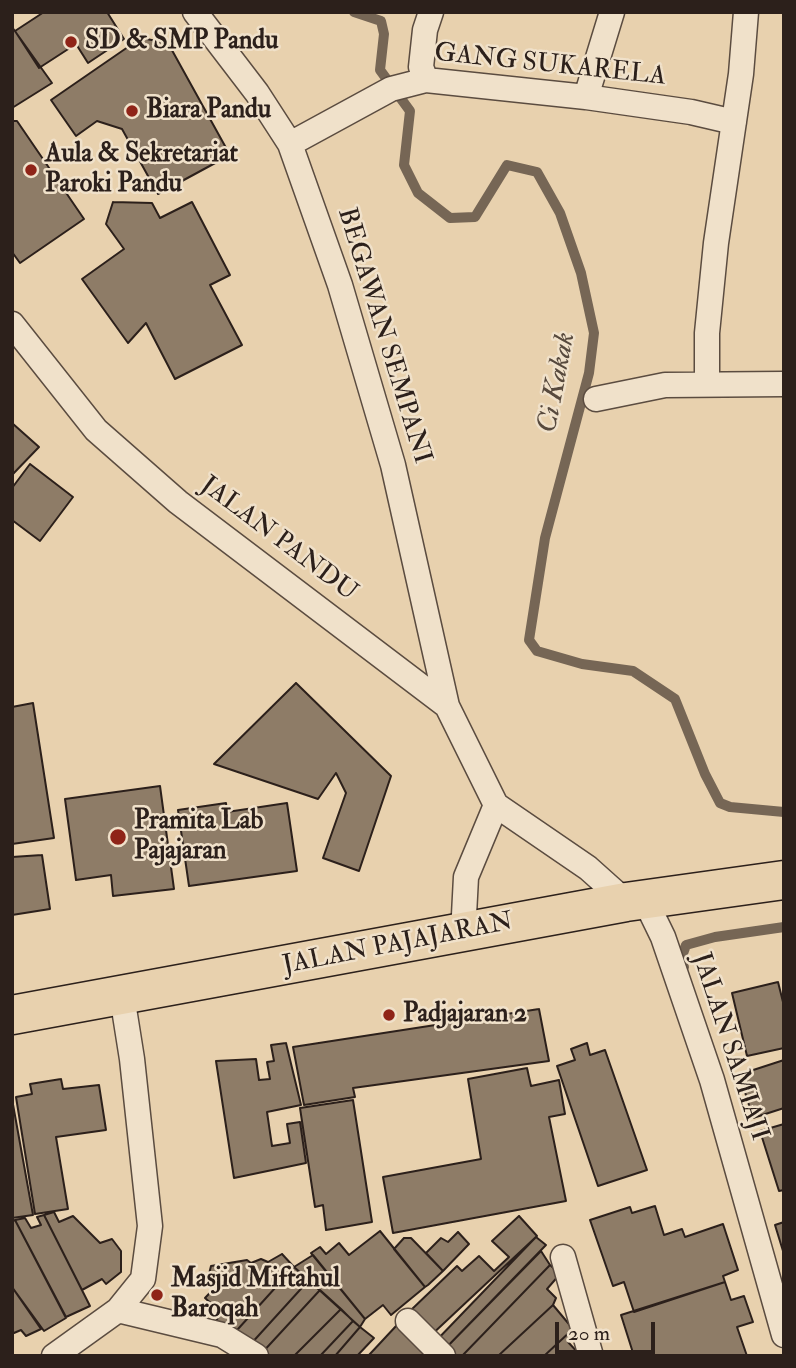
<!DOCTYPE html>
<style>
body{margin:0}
#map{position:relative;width:796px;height:1368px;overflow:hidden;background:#e8d1ae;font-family:"IM FELL Double Pica",serif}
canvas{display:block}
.frame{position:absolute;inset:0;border:14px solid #2c201b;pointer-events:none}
.scale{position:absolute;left:555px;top:1322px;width:100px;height:32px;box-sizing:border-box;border:4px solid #2c201b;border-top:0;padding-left:9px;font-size:21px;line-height:24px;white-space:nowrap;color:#2c201b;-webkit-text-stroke:5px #f0e1ca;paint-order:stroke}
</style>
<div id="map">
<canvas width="796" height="1368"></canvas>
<div class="frame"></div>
<div class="scale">20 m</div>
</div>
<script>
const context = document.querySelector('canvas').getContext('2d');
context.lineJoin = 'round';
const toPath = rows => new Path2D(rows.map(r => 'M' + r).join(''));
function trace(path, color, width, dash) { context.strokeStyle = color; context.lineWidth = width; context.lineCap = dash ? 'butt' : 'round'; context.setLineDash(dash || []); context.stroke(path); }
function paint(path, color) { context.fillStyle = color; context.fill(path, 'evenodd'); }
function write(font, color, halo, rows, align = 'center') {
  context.font = font + ' "IM FELL Double Pica",serif'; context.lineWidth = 5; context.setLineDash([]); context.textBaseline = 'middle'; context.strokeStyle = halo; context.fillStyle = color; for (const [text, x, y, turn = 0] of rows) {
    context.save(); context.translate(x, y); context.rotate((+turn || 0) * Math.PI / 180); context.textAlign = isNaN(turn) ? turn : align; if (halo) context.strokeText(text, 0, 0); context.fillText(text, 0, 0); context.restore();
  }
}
trace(toPath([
 [354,12,381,21,384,34,380,70,410,111,404,165,418,193,450,218,475,217,507,165,537,172,560,213,581,273,594,333,589,373,545,538,529,640,537,651,582,664,633,671,675,699,705,774,720,803,730,807,784,812],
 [684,967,681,959,686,945,715,937,784,927]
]), '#766655', 10);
const building = toPath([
 [44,12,107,12,124,39,88,63,76,44,39,68,15,31,44,12],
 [12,27,52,83,12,108,12,27],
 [141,38,168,43,230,155,158,194,122,129,97,121,76,136,51,100,141,38],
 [12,121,17,121,84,219,20,263,12,252,12,121],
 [113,202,152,203,160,218,192,202,230,275,210,285,242,345,175,379,146,323,128,343,82,279,124,249,106,224,113,202],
 [12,423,39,447,12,475,12,423],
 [30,464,73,497,40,541,12,520,12,488,30,464],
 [296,683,391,776,359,871,323,858,346,793,336,773,318,799,214,764,296,683],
 [33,703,54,838,12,844,12,707,33,703],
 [160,786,174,889,113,896,111,875,76,880,65,799,160,786],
 [226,803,227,812,287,803,297,871,189,886,178,810,226,803],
 [42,855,50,909,12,915,12,857,42,855],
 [778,982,784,1006,784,1048,747,1056,732,993,778,982],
 [539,1009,549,1061,353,1088,355,1097,304,1105,293,1047,539,1009],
 [286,1043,301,1105,267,1112,272,1146,290,1143,287,1124,300,1122,306,1163,234,1178,216,1061,256,1059,259,1080,270,1079,267,1062,274,1061,271,1045,286,1043],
 [587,1043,590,1055,605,1050,647,1170,598,1186,557,1066,575,1060,571,1049,587,1043],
 [784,1060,784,1108,753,1118,744,1089,749,1087,744,1073,784,1060],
 [527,1068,531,1086,559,1080,565,1114,549,1117,566,1201,393,1233,383,1177,481,1159,468,1079,527,1068],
 [61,1079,63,1089,99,1085,106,1130,56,1137,68,1209,35,1214,16,1097,32,1094,30,1084,61,1079],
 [12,1099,33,1215,12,1218,12,1099],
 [353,1100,372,1222,326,1230,323,1205,315,1207,300,1108,353,1100],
 [784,1124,784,1190,779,1191,760,1131,784,1124],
 [655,1206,664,1235,682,1229,685,1237,723,1224,738,1270,723,1276,725,1282,634,1312,624,1282,613,1286,590,1220,630,1207,632,1213,655,1206],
 [54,1212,59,1222,73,1216,100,1243,112,1239,121,1251,121,1272,106,1284,102,1279,82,1290,44,1215,54,1212],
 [44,1215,90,1306,66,1317,15,1220,25,1218,31,1228,41,1225,37,1217,44,1215],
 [519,1216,537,1236,427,1339,410,1311,457,1266,462,1271,479,1256,494,1271,509,1257,492,1241,519,1216],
 [15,1220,66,1318,44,1331,12,1287,12,1221,15,1220],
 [784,1222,784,1251,783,1251,775,1225,784,1222],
 [380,1231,425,1287,391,1315,383,1305,365,1319,311,1253,320,1247,326,1254,339,1243,349,1255,380,1231],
 [458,1232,469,1244,443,1271,426,1253,441,1238,448,1242,458,1232],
 [536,1237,546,1245,441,1353,432,1345,536,1237],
 [404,1238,411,1238,443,1271,428,1285,425,1287,394,1249,404,1238],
 [541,1251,550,1265,462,1356,444,1356,441,1353,541,1251],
 [282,1254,294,1267,229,1339,212,1326,222,1313,205,1298,220,1282,209,1274,211,1266,247,1260,251,1263,261,1259,268,1262,282,1254],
 [313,1255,365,1319,360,1327,294,1267,313,1255],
 [550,1265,560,1274,547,1289,556,1298,553,1305,498,1356,462,1356,550,1265],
 [294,1267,309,1280,249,1346,229,1339,294,1267],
 [309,1280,320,1290,260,1355,249,1346,309,1280],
 [725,1282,731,1300,744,1296,753,1322,737,1327,747,1356,634,1356,621,1315,725,1282],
 [12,1287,41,1329,26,1336,21,1330,14,1333,12,1330,12,1287],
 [320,1290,341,1309,294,1356,260,1355,320,1290],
 [553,1305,573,1329,544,1356,498,1356,553,1305],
 [341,1309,353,1321,320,1356,294,1356,341,1309],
 [353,1321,360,1327,335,1356,320,1356,353,1321],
 [397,1325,429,1356,369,1355,397,1325],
 [360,1327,374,1338,357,1356,335,1356,360,1327],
 [573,1329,577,1334,568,1342,581,1356,544,1356,573,1329]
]);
paint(building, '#8e7c67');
trace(building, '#2c201b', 2);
const street = toPath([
 [195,12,257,93,290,144,340,285,393,465,447,706],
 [426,80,421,67,425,30,431,12],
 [586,97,612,12],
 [290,144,391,89,426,80,586,97,691,112,734,122],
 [12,324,96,430,178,502,447,706,496,805,588,868,626,902],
 [707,383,707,333,716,243,741,74,746,12],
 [596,399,665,385,784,384],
 [645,900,663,937,712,1080,784,1335],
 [463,934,466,877,496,805],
 [563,1257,591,1356],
 [118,1310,222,1335,256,1356],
 [408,1321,443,1356],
 [54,1356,118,1310,143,1279,150,1226,132,1059,122,996]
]);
const highway = toPath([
 [12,1015,626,902,784,880]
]);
trace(street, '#5b4c40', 27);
trace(highway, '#2c201b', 41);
trace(street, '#f0e1ca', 24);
trace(highway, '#e8d1ae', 38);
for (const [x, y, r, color] of [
 [71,42,7,"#8f2418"],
 [132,111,7,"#8f2418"],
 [31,170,7,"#8f2418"],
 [118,837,9,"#8f2418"],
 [389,1015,7,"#8f2418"],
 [157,1295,7,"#8f2418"]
]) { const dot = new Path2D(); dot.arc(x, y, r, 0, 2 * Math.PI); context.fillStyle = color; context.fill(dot); trace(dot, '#f0e1ca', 2.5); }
write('bold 26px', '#2c201b', '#f0e1ca', [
 ["SD & SMP Pandu",85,42],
 ["Biara Pandu",146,111],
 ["Aula & Sekretariat",45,155],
 ["Paroki Pandu",45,185],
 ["Pramita Lab",134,822],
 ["Pajajaran",134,852],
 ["Padjajaran 2",403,1015],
 ["Masjid Miftahul",171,1280],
 ["Baroqah",171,1310]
], 'left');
write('26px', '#2c201b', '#f0e1ca', [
 ["GANG SUKARELA",550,66,6],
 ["BEGAWAN SEMPANI",383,336,73],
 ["JALAN PANDU",278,540,37],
 ["JALAN PAJAJARAN",398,945,-11],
 ["JALAN SAMIAJI",729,1047,72]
]);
write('italic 28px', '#57493d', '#f0e1ca', [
 ["Ci Kakak",558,383,-79]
]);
</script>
